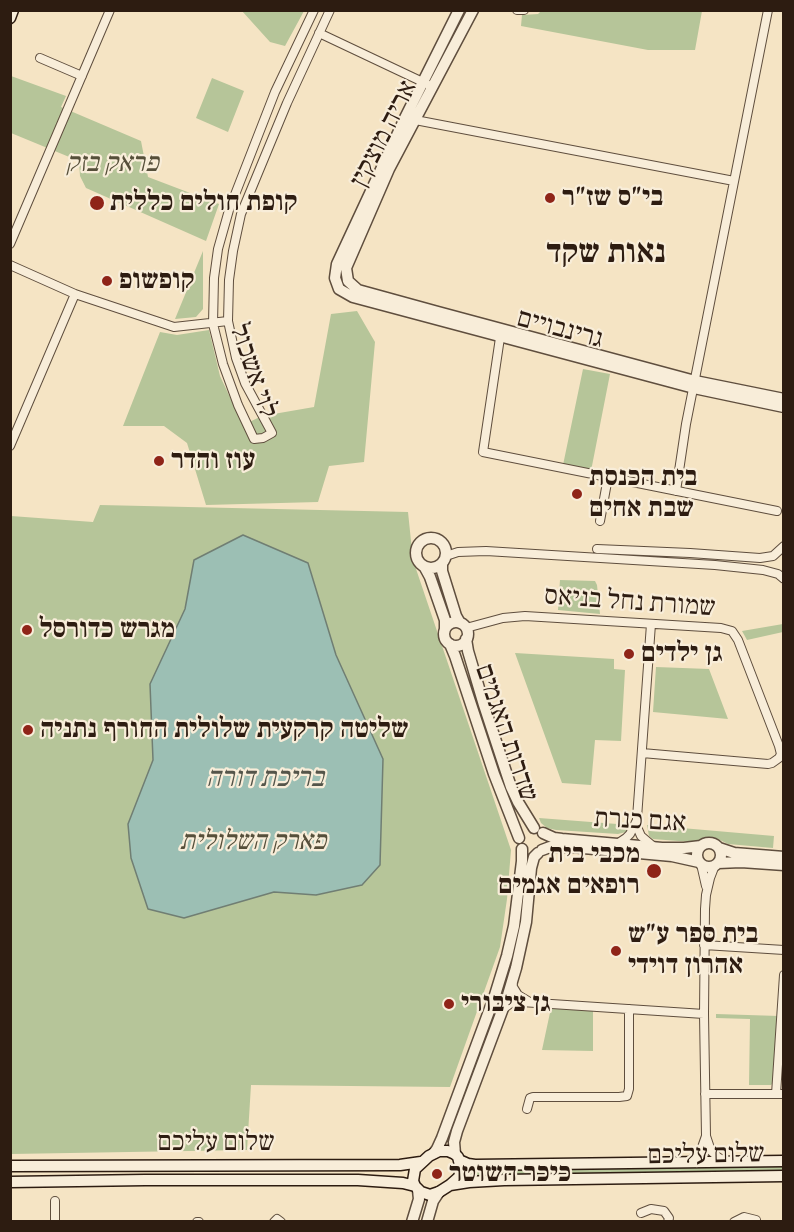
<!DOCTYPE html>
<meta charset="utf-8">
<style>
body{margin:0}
#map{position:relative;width:794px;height:1232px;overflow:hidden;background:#f5e4c4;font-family:"EB Garamond",serif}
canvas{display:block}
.frame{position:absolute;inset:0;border:12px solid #2d1c11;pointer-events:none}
</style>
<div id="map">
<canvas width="794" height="1232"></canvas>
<div class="frame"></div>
</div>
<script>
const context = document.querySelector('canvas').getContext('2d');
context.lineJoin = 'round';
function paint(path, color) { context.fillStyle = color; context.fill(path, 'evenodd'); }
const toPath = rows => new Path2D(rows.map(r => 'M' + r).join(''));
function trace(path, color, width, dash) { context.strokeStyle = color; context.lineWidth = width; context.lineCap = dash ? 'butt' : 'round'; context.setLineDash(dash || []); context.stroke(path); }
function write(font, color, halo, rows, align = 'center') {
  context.font = font + ' "EB Garamond","Frank Ruhl Libre",serif'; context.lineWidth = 4.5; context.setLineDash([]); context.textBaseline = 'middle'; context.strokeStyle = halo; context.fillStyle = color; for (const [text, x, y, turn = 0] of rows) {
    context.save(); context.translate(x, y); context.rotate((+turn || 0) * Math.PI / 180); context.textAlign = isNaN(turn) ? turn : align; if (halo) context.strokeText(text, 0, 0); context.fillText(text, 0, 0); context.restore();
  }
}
paint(toPath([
 [242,11,304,11,285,46,270,42],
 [541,11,541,10,702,11,695,50,648,50,521,26,522,15,538,14],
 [11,76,66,96,61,107,141,141,148,177,219,204,206,241,86,188,80,176,79,161,11,133],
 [212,78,244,91,228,132,196,118],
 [203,251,203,309,196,317,175,319],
 [357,311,375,342,364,462,329,466,318,502,206,505,187,443,164,426,123,426,160,332,177,335,209,330,220,376,243,425,262,416,314,407,331,314],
 [583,369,610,374,591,471,563,465],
 [100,505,408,512,413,560,511,850,507,899,500,947,450,1087,251,1085,247,1150,11,1154,11,516,93,522],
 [560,580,595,581,597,585,600,614,558,610],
 [783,624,783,632,747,640,742,631],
 [515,653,614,659,614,669,625,670,621,741,595,740,591,785,562,783],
 [656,667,709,669,728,719,653,712],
 [539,818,630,825,626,832,618,834,556,830,547,828,541,823],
 [647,825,774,836,773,848,728,844,718,839,712,838,691,842,653,839,649,836],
 [551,1008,593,1008,593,1051,542,1050],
 [716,1014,779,1016,777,1079,771,1085,749,1085,750,1019,716,1018],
 [784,1165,783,1173,470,1179,470,1167]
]), '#b6c599');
const water = toPath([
 [243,535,308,563,336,655,383,759,380,865,362,885,316,895,274,892,184,918,148,909,131,858,128,824,153,760,150,684,185,609,194,560,243,535]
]);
paint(water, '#9cbfb4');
trace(water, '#707e73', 1.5);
const minor = toPath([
 [314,10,275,92,229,210,218,249,214,278,213,324,223,364,238,405,254,439,263,438,272,433,245,383,236,358,228,321,229,280,233,251,241,214,287,103,330,10],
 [517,10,524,10],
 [319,33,427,84],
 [40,58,82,76],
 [410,119,734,181],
 [10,244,110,10],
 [10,265,75,294,174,327,228,321],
 [501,331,483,452,777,511],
 [10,446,75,294],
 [676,491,686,424,768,10],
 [600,521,608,477],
 [597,549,690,553,760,558,773,556,784,546],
 [446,556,458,552,486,551,715,565,763,570,778,574,784,579],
 [651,624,637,818,637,827,641,836,654,847],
 [466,628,503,618,525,616,721,628,732,631,738,640,779,746,781,754,779,758,772,763,768,764,642,753],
 [617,844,626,838,630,834,636,822],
 [701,864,706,886],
 [704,945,784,950],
 [512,981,513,987,518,995,528,1001],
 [503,1009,511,1003,521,1002,704,1014],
 [705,1094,784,1094],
 [776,1094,784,975],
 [527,1109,530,1098,533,1097,619,1097,627,1096,629,1089,629,1009],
 [706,1136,711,1151,719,1158,726,1161],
 [688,1162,700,1153,706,1136,704,1014,705,909,706,895,710,878,715,865],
 [641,1213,651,1209,664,1211,669,1218,668,1222],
 [55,1222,55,1201],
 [197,1222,199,1222],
 [274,1222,277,1219,281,1222],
 [734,1222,744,1217,756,1220]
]);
const tertiary = toPath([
 [459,10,405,118,337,264,335,278,339,289,353,297,694,388,784,407],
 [473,10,389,169,346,268,348,281,358,290,438,312,695,381,784,399],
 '416 553a15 15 0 1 1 30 0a15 15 0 1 1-30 0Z',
 [442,563,442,571,456,616,460,623],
 [424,566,430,577,445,620,445,628],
 '444 634a12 12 0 1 1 24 0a12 12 0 1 1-24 0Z',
 [466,639,468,651,484,705,511,787,518,802,534,828],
 [450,644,455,656,494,774,519,838],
 [543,833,554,838,562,839,662,848,684,848,701,846],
 '697 855a12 12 0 1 1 24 0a12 12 0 1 1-24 0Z',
 [719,848,734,853,784,857],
 [542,850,550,847,572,847,672,856,699,862],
 [718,863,741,862,784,865],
 [434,1153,437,1149,442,1138,495,995,507,956,514,926,522,861,522,849],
 [455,1154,454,1142,457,1131,508,995,516,968,526,922,531,868,534,857,538,853],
 [412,1222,419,1199,418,1190],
 [427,1222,433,1201,439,1192]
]);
const secondary = toPath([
 [10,18,13,10],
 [439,1151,448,1151,455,1154,458,1157,461,1169,459,1177,450,1185,439,1192,430,1195,421,1192,415,1186,413,1181,415,1169,429,1156,439,1151],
 [459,1160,468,1164,475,1165,784,1161],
 [10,1166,400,1165,421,1162],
 [10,1182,145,1180,358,1180,403,1183,415,1186],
 [450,1185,469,1182,504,1180,784,1176]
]);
trace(minor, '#5f4e3e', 10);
trace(tertiary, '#5f4e3e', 13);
trace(secondary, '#2d1c11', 13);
trace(minor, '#f8edd9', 8);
trace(tertiary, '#f8edd9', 10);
trace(secondary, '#f8edd9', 10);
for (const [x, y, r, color] of [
 [550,198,6,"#8f2418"],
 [97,203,8,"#8f2418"],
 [107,281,6,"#8f2418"],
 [159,461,6,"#8f2418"],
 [577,494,6,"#8f2418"],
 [27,630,6,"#8f2418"],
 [629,654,6,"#8f2418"],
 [28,730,6,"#8f2418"],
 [654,871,8,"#8f2418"],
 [616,951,6,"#8f2418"],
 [449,1004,6,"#8f2418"],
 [437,1174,6,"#8f2418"]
]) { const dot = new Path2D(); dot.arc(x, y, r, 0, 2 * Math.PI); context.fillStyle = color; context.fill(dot); trace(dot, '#f8edd9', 2); }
write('27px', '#2d1c11', '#f8edd9', [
 ["אריה מוצקין",384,134,-63],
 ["גרינבויים",560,329,15],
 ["לוי אשכול",253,371,71],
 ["שמורת נחל בניאס",630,602,4],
 ["שדרות האגמים",506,733,71],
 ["אגם כנרת",640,821,3],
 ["שלום עליכם",216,1143],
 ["שלום עליכם",706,1155,-1]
]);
write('italic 27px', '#564f3a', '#f8edd9', [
 ["פראק בזק",112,164],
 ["פארק השלולית",253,842]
]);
write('bold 27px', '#2d1c11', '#f8edd9', [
 ["בי\"ס שז\"ר",562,198],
 ["קופת חולים כללית",110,203],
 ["קופשופ",119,281],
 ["עוז והדר",171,461],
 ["בית הכנסת",589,478],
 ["שבת אחים",589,509],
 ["מגרש כדורסל",39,630],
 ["גן ילדים",641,654],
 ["שליטה קרקעית שלולית החורף נתניה",40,730],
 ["מכבי בית",640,855,"right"],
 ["רופאים אגמים",640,886,"right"],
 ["בית ספר ע\"ש",628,935],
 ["אהרון דוידי",628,966],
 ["גן ציבורי",461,1004],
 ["כיכר השוטר",449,1174]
], 'left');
write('italic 28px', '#54554a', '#f8edd9', [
 ["בריכת דורה",265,778]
]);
write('bold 33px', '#2d1c11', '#f8edd9', [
 ["נאות שקד",606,253]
]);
</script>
